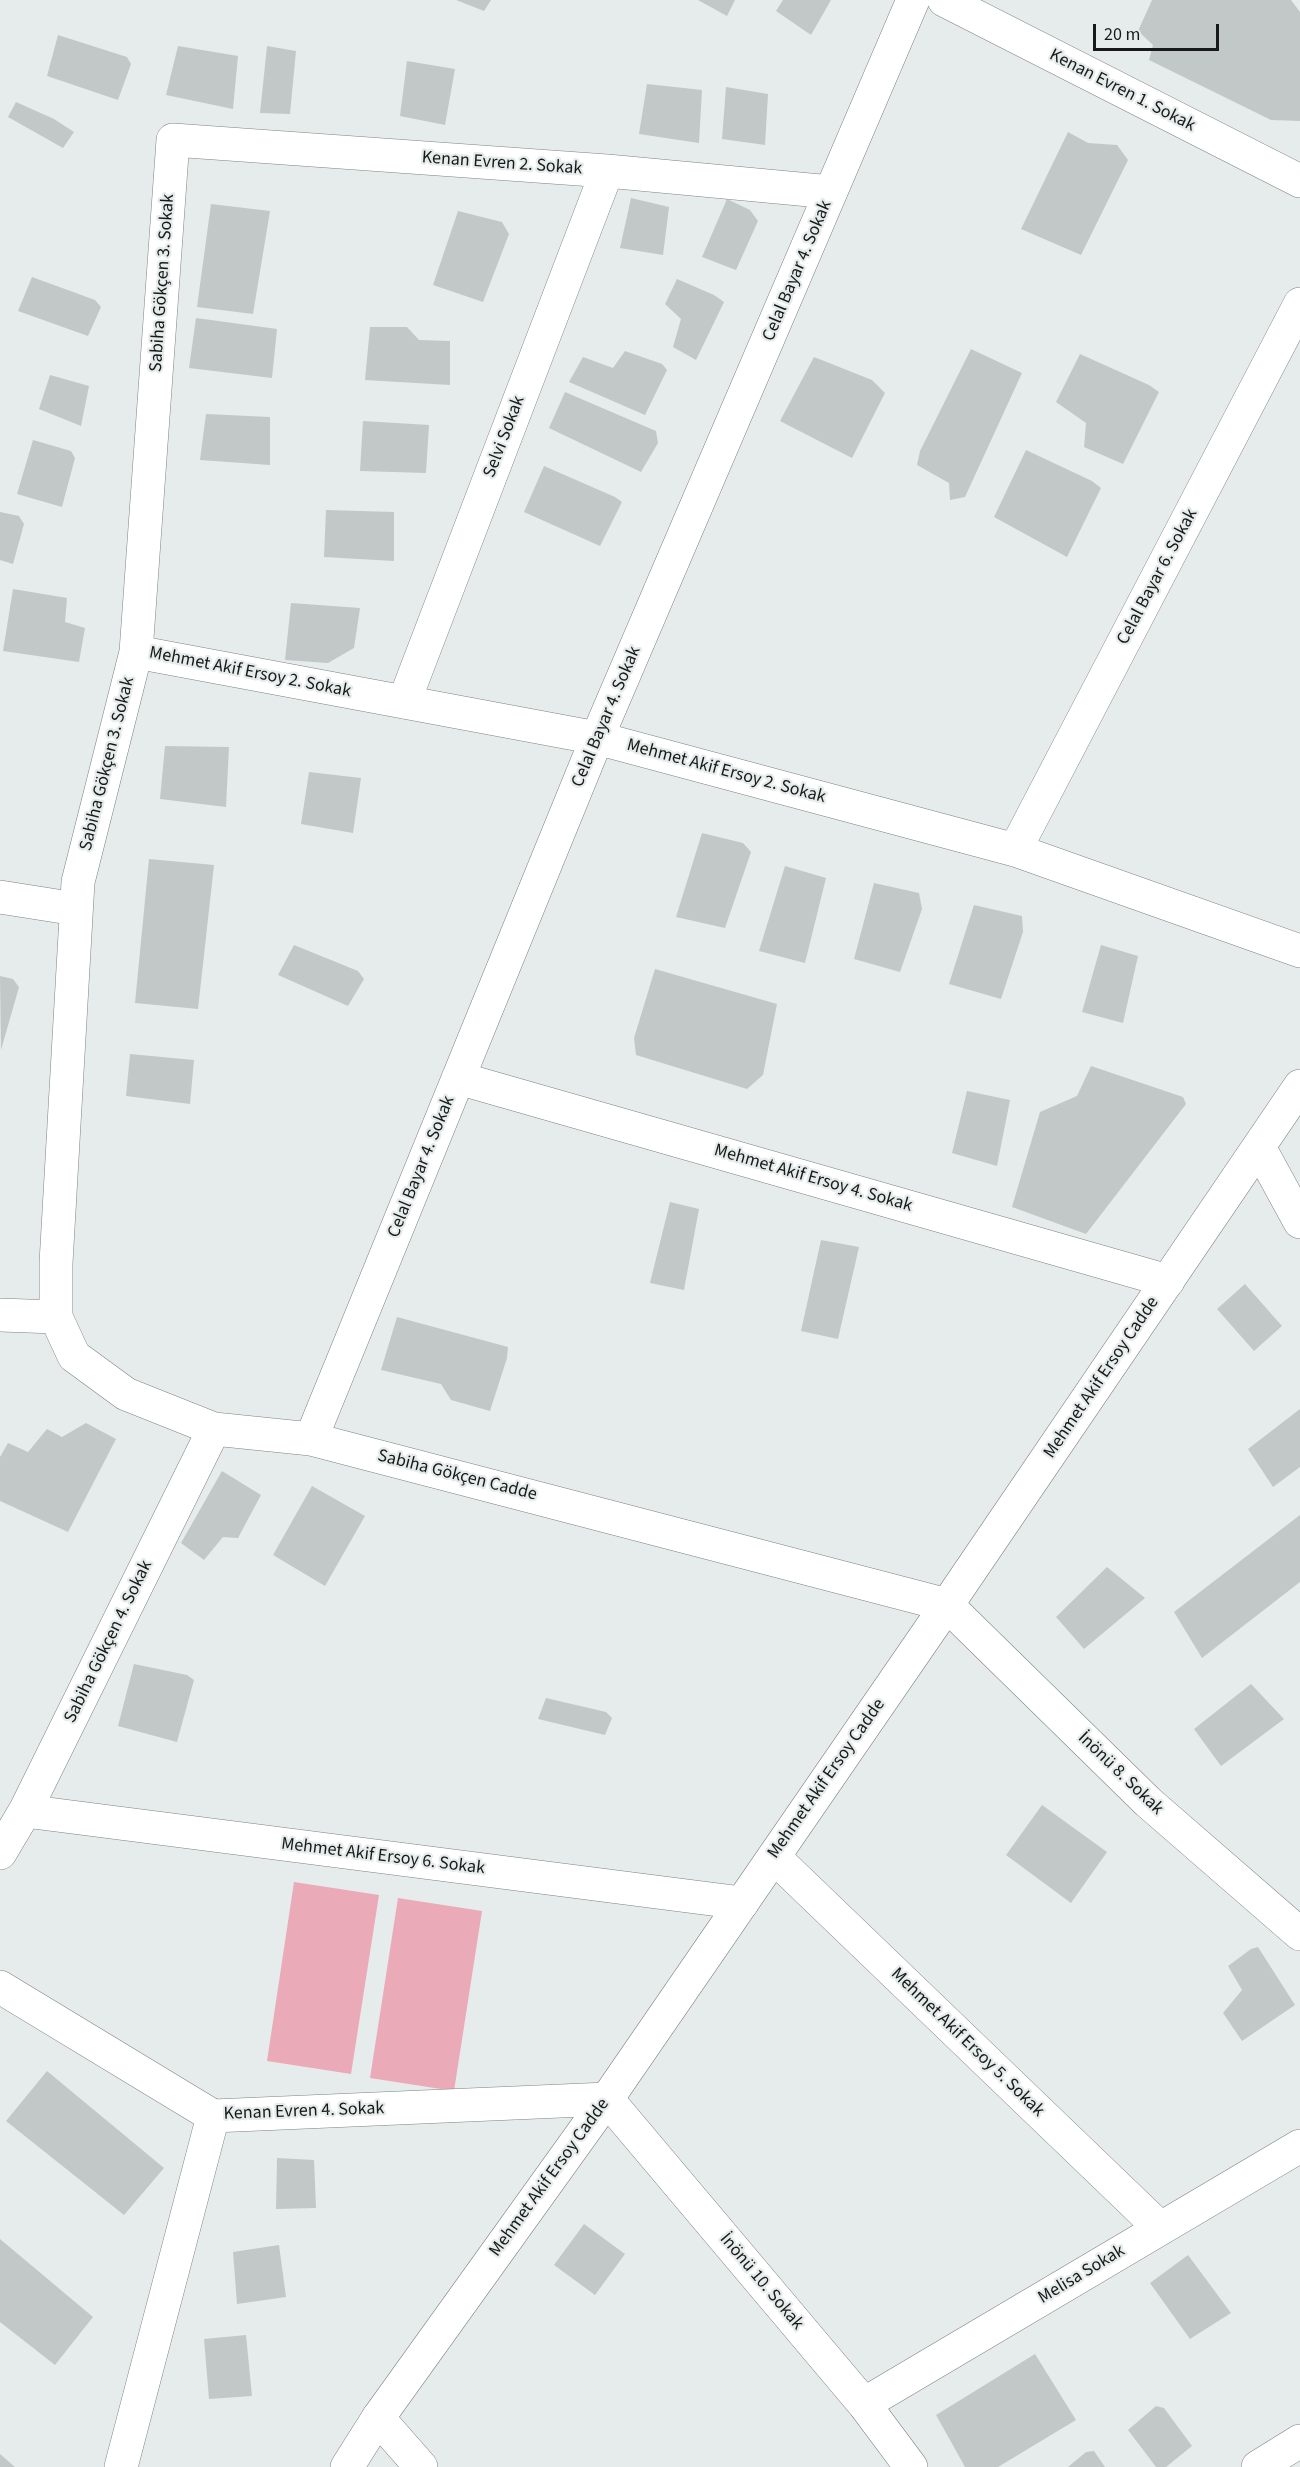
<!DOCTYPE html>
<meta charset="utf-8">
<style>
body{margin:0}
#map{position:relative;width:1300px;height:2467px;overflow:hidden;background:#e6eceb;font-family:"Source Sans 3",sans-serif}
canvas{display:block}
.scale{position:absolute;left:1093px;top:24px;width:126px;height:27px;box-sizing:border-box;border:3px solid #171a19;border-top:0;padding-left:8px;font-size:18px;line-height:21px;white-space:nowrap;color:#171a19;-webkit-text-stroke:4px #e6eceb;paint-order:stroke}
</style>
<div id="map">
<canvas width="1300" height="2467"></canvas>
<div class="scale">20 m</div>
</div>
<script>
const context = document.querySelector('canvas').getContext('2d');
context.lineJoin = 'round';
function paint(path, color) { context.fillStyle = color; context.fill(path, 'evenodd'); }
const toPath = rows => new Path2D(rows.map(r => 'M' + r).join(''));
function trace(path, color, width, dash) { context.strokeStyle = color; context.lineWidth = width; context.lineCap = dash ? 'butt' : 'round'; context.setLineDash(dash || []); context.stroke(path); }
function write(font, color, halo, rows, align = 'center') {
  context.font = font + ' "Source Sans 3",sans-serif'; context.lineWidth = 4.5; context.setLineDash([]); context.textBaseline = 'middle'; context.strokeStyle = halo; context.fillStyle = color; for (const [text, x, y, turn = 0] of rows) {
    context.save(); context.translate(x, y); context.rotate((+turn || 0) * Math.PI / 180); context.textAlign = isNaN(turn) ? turn : align; if (halo) context.strokeText(text, 0, 0); context.fillText(text, 0, 0); context.restore();
  }
}
paint(toPath([
 [294,1882,379,1895,351,2074,267,2061],
 [398,1898,482,1911,454,2091,370,2078]
]), '#ebaab8');
paint(toPath([
 [456,0,491,0,484,11],
 [698,0,735,0,727,16],
 [783,0,831,0,811,35,776,11],
 [1152,0,1291,0,1300,12,1300,121,1271,120,1149,60,1153,45,1138,31],
 [58,35,127,57,131,64,118,100,47,76],
 [178,46,238,56,233,109,166,95],
 [267,46,296,51,290,114,260,113],
 [407,61,455,69,445,125,400,116],
 [647,84,702,90,699,143,639,134],
 [726,87,768,94,765,145,722,139],
 [16,102,54,119,74,132,63,148,8,117],
 [1068,132,1088,143,1117,145,1128,160,1081,255,1021,229],
 [631,198,669,207,663,255,620,248],
 [727,199,750,210,758,221,736,270,702,257],
 [211,204,270,211,253,314,197,307],
 [458,211,502,222,509,234,483,302,433,285],
 [32,277,95,300,101,307,88,336,18,311],
 [677,279,714,295,724,302,696,360,673,347,681,319,665,304],
 [196,318,277,329,272,378,189,368],
 [370,327,407,327,419,340,450,341,450,385,365,380],
 [971,349,1022,373,965,497,950,500,949,483,917,465,920,451],
 [625,351,662,364,667,370,645,415,569,382,583,357,613,368],
 [1080,354,1149,385,1159,392,1123,464,1084,447,1086,423,1056,402],
 [814,357,872,380,885,393,852,458,780,421],
 [50,375,89,386,81,426,39,409],
 [565,392,656,431,658,443,641,472,549,428],
 [206,414,270,417,270,465,200,460],
 [363,421,429,425,426,473,360,471],
 [33,440,71,451,75,458,62,507,17,494],
 [1026,450,1092,481,1101,488,1067,557,994,517],
 [544,466,615,497,622,502,600,546,524,512],
 [326,510,394,512,394,561,324,557],
 [0,512,19,516,24,524,13,564,0,560],
 [13,589,67,598,65,622,85,628,79,662,3,651],
 [291,603,360,608,354,648,328,663,285,660],
 [165,746,229,747,226,807,160,799],
 [309,772,361,778,353,833,301,824],
 [702,833,743,843,751,852,725,928,676,917],
 [149,859,214,865,198,1009,135,1003],
 [785,866,826,878,805,963,759,951],
 [874,883,919,893,922,909,900,972,854,959],
 [974,905,1022,916,1023,932,1001,999,949,984],
 [294,945,358,971,364,979,348,1006,278,975],
 [1101,945,1138,956,1123,1023,1082,1012],
 [655,969,777,1004,763,1075,747,1089,636,1055,634,1038],
 [0,976,13,979,19,987,1,1050],
 [130,1054,194,1060,190,1104,126,1096],
 [1091,1066,1183,1097,1186,1104,1086,1234,1012,1207,1040,1112,1077,1096],
 [967,1091,1010,1100,997,1166,952,1153],
 [670,1202,699,1209,684,1290,650,1283],
 [821,1240,859,1247,838,1339,801,1331],
 [1245,1284,1282,1326,1254,1351,1217,1309],
 [397,1317,508,1347,507,1358,490,1411,451,1400,441,1384,381,1370],
 [1300,1409,1300,1467,1273,1487,1248,1449],
 [86,1423,116,1439,68,1532,0,1501,0,1457,8,1443,28,1452,47,1429,62,1437],
 [222,1471,261,1495,238,1538,223,1537,204,1560,181,1543],
 [312,1486,365,1516,325,1586,273,1555],
 [1300,1515,1300,1582,1202,1658,1174,1612],
 [1107,1567,1145,1598,1084,1649,1056,1617],
 [134,1664,187,1675,194,1680,177,1742,118,1726],
 [1251,1684,1284,1719,1221,1766,1194,1729],
 [546,1698,606,1712,612,1718,605,1735,538,1719],
 [1042,1805,1107,1852,1071,1903,1006,1855],
 [1258,1947,1295,2005,1242,2041,1223,2013,1242,1990,1228,1966,1251,1949],
 [47,2071,164,2168,124,2215,6,2121],
 [277,2158,314,2160,316,2208,276,2209],
 [584,2224,625,2254,595,2295,554,2265],
 [0,2239,93,2317,55,2365,0,2322],
 [279,2245,286,2297,237,2304,233,2252],
 [1188,2255,1231,2313,1190,2339,1150,2283],
 [246,2335,252,2396,209,2399,204,2339],
 [1035,2354,1076,2420,998,2467,965,2467,936,2415],
 [1156,2406,1164,2408,1192,2446,1166,2467,1156,2467,1128,2430],
 [1094,2451,1105,2467,1068,2467,1086,2452],
 [0,2454,15,2467,0,2467]
]), '#c2c8c7');
const street = toPath([
 [944,0,1300,181],
 [136,652,597,738,1015,850,1300,951],
 [404,702,607,171],
 [1015,850,1300,304],
 [0,897,76,909],
 [458,1078,1168,1281],
 [1259,1147,1300,1222],
 [0,1315,56,1317,74,1356,126,1394,214,1429,311,1439,947,1605,1148,1802,1300,1934],
 [56,1317,56,1263,78,882,136,652,173,140,607,171,831,192],
 [311,1439,597,738,913,0],
 [25,1811,742,1903],
 [0,1853,25,1811,214,1429],
 [774,1857,1160,2228],
 [0,1987,213,2116,607,2099,864,2404,911,2467],
 [864,2404,1300,2146],
 [378,2418,421,2467],
 [121,2467,213,2116],
 [1258,2467,1300,2441]
]);
const secondary = toPath([
 [347,2467,378,2418,607,2099,947,1605,1300,1086]
]);
trace(street, '#7d8382', 34);
trace(secondary, '#7d8382', 34);
trace(street, '#fff', 33);
trace(secondary, '#fff', 33);
write('18px', '#171a19', '#e6eceb', [
 ["Kenan Evren 1. Sokak",1122,91,27],
 ["Kenan Evren 2. Sokak",502,164,4],
 ["Celal Bayar 4. Sokak",798,271,-67],
 ["Sabiha Gökçen 3. Sokak",163,283,-86],
 ["Selvi Sokak",505,437,-69],
 ["Celal Bayar 6. Sokak",1158,577,-62],
 ["Mehmet Akif Ersoy 2. Sokak",250,673,11],
 ["Celal Bayar 4. Sokak",607,717,-67],
 ["Sabiha Gökçen 3. Sokak",108,764,-76],
 ["Mehmet Akif Ersoy 2. Sokak",726,772,15],
 ["Celal Bayar 4. Sokak",422,1167,-68],
 ["Mehmet Akif Ersoy 4. Sokak",813,1179,16],
 ["Mehmet Akif Ersoy Cadde",1102,1378,-56],
 ["Sabiha Gökçen Cadde",457,1476,14],
 ["Sabiha Gökçen 4. Sokak",109,1642,-64],
 ["İnönü 8. Sokak",1120,1774,44],
 ["Mehmet Akif Ersoy Cadde",827,1779,-55],
 ["Mehmet Akif Ersoy 6. Sokak",383,1857,7],
 ["Mehmet Akif Ersoy 5. Sokak",967,2043,44],
 ["Kenan Evren 4. Sokak",304,2112,-2],
 ["Mehmet Akif Ersoy Cadde",550,2178,-54],
 ["Melisa Sokak",1082,2275,-31],
 ["İnönü 10. Sokak",761,2282,50]
]);
</script>
